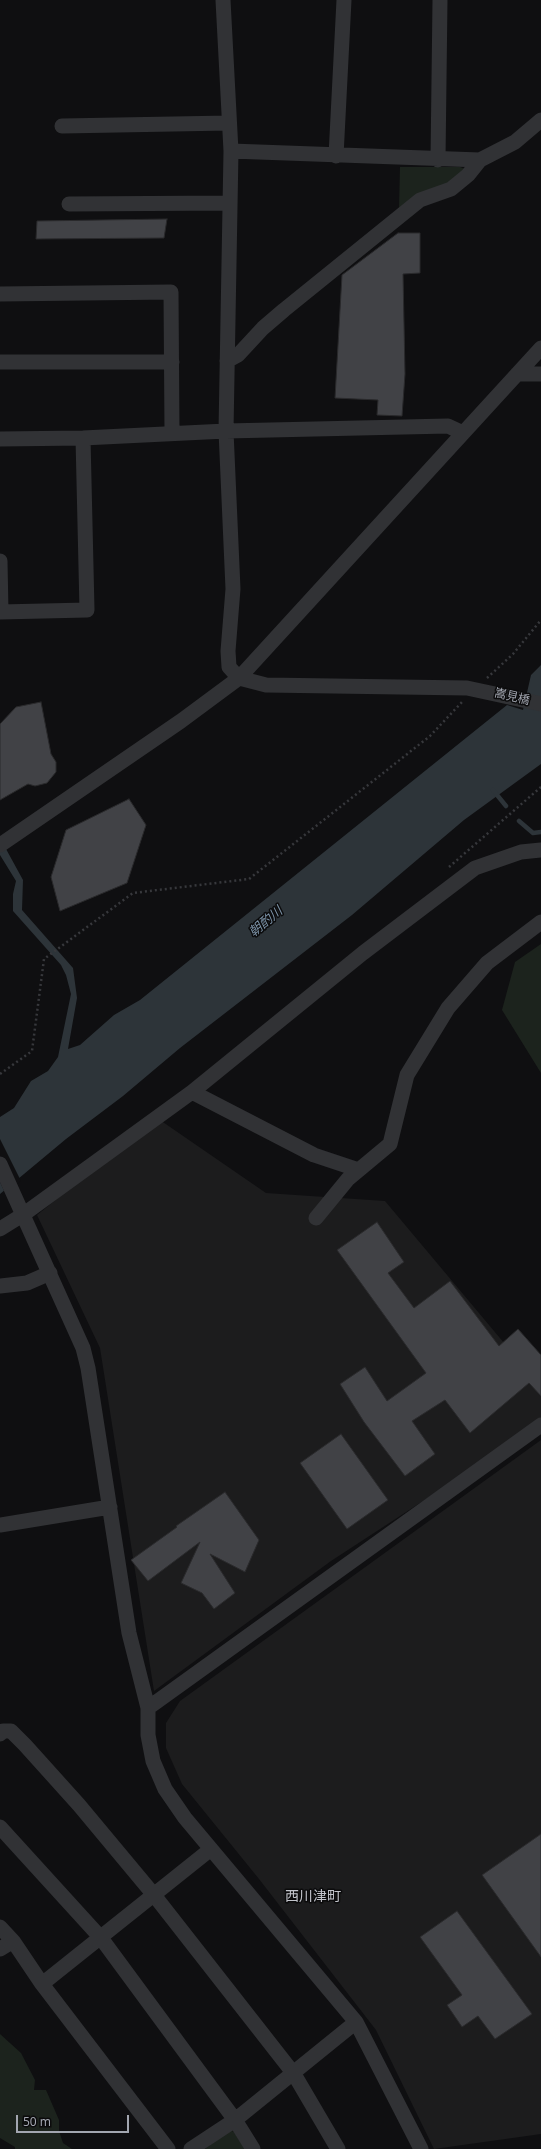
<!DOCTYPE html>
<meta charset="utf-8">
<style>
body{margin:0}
#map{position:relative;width:541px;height:2149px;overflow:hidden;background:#0f0f11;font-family:"Noto Sans",sans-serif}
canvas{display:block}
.scale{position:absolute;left:16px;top:2115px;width:113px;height:18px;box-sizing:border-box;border:2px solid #a2a6b0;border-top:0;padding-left:5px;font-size:12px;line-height:14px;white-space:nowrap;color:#a2a6b0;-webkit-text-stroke:3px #0b0b0c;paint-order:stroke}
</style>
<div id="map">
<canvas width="541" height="2149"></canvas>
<div class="scale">50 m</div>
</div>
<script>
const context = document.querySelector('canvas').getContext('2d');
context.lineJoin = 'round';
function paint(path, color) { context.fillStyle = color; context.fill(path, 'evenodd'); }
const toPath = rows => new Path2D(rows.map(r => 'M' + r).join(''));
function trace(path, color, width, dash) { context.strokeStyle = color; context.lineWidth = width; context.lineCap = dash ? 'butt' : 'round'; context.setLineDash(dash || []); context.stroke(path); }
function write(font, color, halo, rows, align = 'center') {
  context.font = font + ' "Noto Sans","Noto Sans JP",sans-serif'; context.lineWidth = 3; context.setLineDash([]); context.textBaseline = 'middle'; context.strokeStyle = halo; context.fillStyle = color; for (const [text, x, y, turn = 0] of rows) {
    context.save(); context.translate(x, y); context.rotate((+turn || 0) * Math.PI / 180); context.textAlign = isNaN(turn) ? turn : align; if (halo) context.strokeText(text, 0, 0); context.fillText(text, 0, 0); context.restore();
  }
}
paint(toPath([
 [157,1118,266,1193,385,1201,541,1387,541,1424,331,1561,154,1691,100,1348,37,1215],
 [541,1440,541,2134,434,2149,376,2030,259,1879,182,1784,166,1748,166,1723,180,1701]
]), '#1c1c1d');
paint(toPath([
 [400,167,460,167,465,169,451,186,399,209],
 [541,944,541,1073,502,1010,515,962],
 [0,2034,21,2053,35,2080,34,2090,46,2090,59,2120,59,2131,63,2143,72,2149,15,2149,15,2147,0,2138],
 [229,2130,234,2132,245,2149,205,2149]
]), '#1c231d');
paint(toPath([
 [541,665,541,764,464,820,352,915,180,1048,123,1096,66,1139,0,1194,0,1117,14,1108,31,1081,48,1071,58,1057,71,994,66,975,61,965,13,911,13,894,16,881,0,855,0,838,23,880,22,910,73,968,77,998,68,1049,80,1045,114,1015,140,1000,507,705,523,710,531,675]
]), '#2d3439');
paint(toPath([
 [0,1139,21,1181,5,1193,0,1182]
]), '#0f0f11');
trace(toPath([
 [493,790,506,806],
 [519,821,533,833,541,832]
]), '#2d3439', 4.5);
const building = toPath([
 [167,219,164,238,36,239,37,221,167,219],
 [398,233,420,233,420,273,403,274,405,374,402,416,377,415,378,400,335,398,342,275,398,233],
 [41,702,51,754,56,762,56,772,47,783,35,786,28,784,0,800,0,724,16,707,41,702],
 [129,799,146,825,127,883,60,911,51,877,66,830,129,799],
 [377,1222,404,1262,388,1273,414,1308,450,1281,499,1346,518,1329,541,1355,541,1396,529,1383,470,1433,445,1400,412,1421,435,1454,405,1476,364,1422,340,1384,365,1367,387,1401,426,1373,337,1250,377,1222],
 [341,1434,388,1500,347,1529,300,1463,341,1434],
 [225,1492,259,1540,245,1572,210,1554,235,1593,214,1609,202,1593,181,1583,200,1542,148,1581,131,1560,177,1527,176,1526,225,1492],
 [541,1834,541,1957,482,1875,541,1834],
 [457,1911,532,2014,495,2039,478,2016,462,2027,447,2005,462,1995,420,1937,457,1911]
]);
paint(building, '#414246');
trace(building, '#2a2a2c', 1);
trace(toPath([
 [487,678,513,654,541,620],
 [449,867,541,787],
 [0,1074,32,1051,44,959,133,893,249,879,430,736,462,702]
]), '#37383c', 2.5, [2, 3]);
trace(toPath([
 [223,0,231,151,226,431,233,589,228,651,229,667,239,678,266,685,467,688,541,704],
 [62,126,229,123],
 [231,151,480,160,515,142,541,120],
 [336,156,344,0],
 [438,160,440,0],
 [69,204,229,203],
 [0,294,171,292,172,433],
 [227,361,238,355,263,328,284,310,420,200,451,189,468,175,480,160],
 [0,362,172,362],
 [517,374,541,374],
 [0,439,83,438,226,431,448,426,463,433],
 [0,561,1,612],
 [0,612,87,610,83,438],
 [0,845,181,721,239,678,541,348],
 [0,1164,83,1348,88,1368,129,1633,148,1708,148,1735,153,1761,165,1789,185,1818,356,2022,421,2149],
 [359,1170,314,1155,192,1092,363,953,475,868,521,852,541,850],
 [316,1218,348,1179,390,1144,407,1075,448,1008,487,963,541,922],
 [0,1229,24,1214,192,1092],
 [0,1286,27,1283,50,1273],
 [0,1525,110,1507],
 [148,1708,541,1425],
 [0,1734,3,1731,11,1731,25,1745,79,1805,154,1895,294,2074,338,2149],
 [0,1827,101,1938,235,2120,253,2149],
 [0,1927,13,1941,42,1984,168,2149],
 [0,1949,13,1941],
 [42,1984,211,1849],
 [191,2149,235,2120,356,2022]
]), '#313235', 15);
write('12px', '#a2a6b0', '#0b0b0c', [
 ["嵩見橋",512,697,13]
]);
write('italic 13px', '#7c93a8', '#0b0b0c', [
 ["朝酌川",266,922,-40]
]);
write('14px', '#c3c5cc', '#0b0b0c', [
 ["西川津町",313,1897]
]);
</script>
